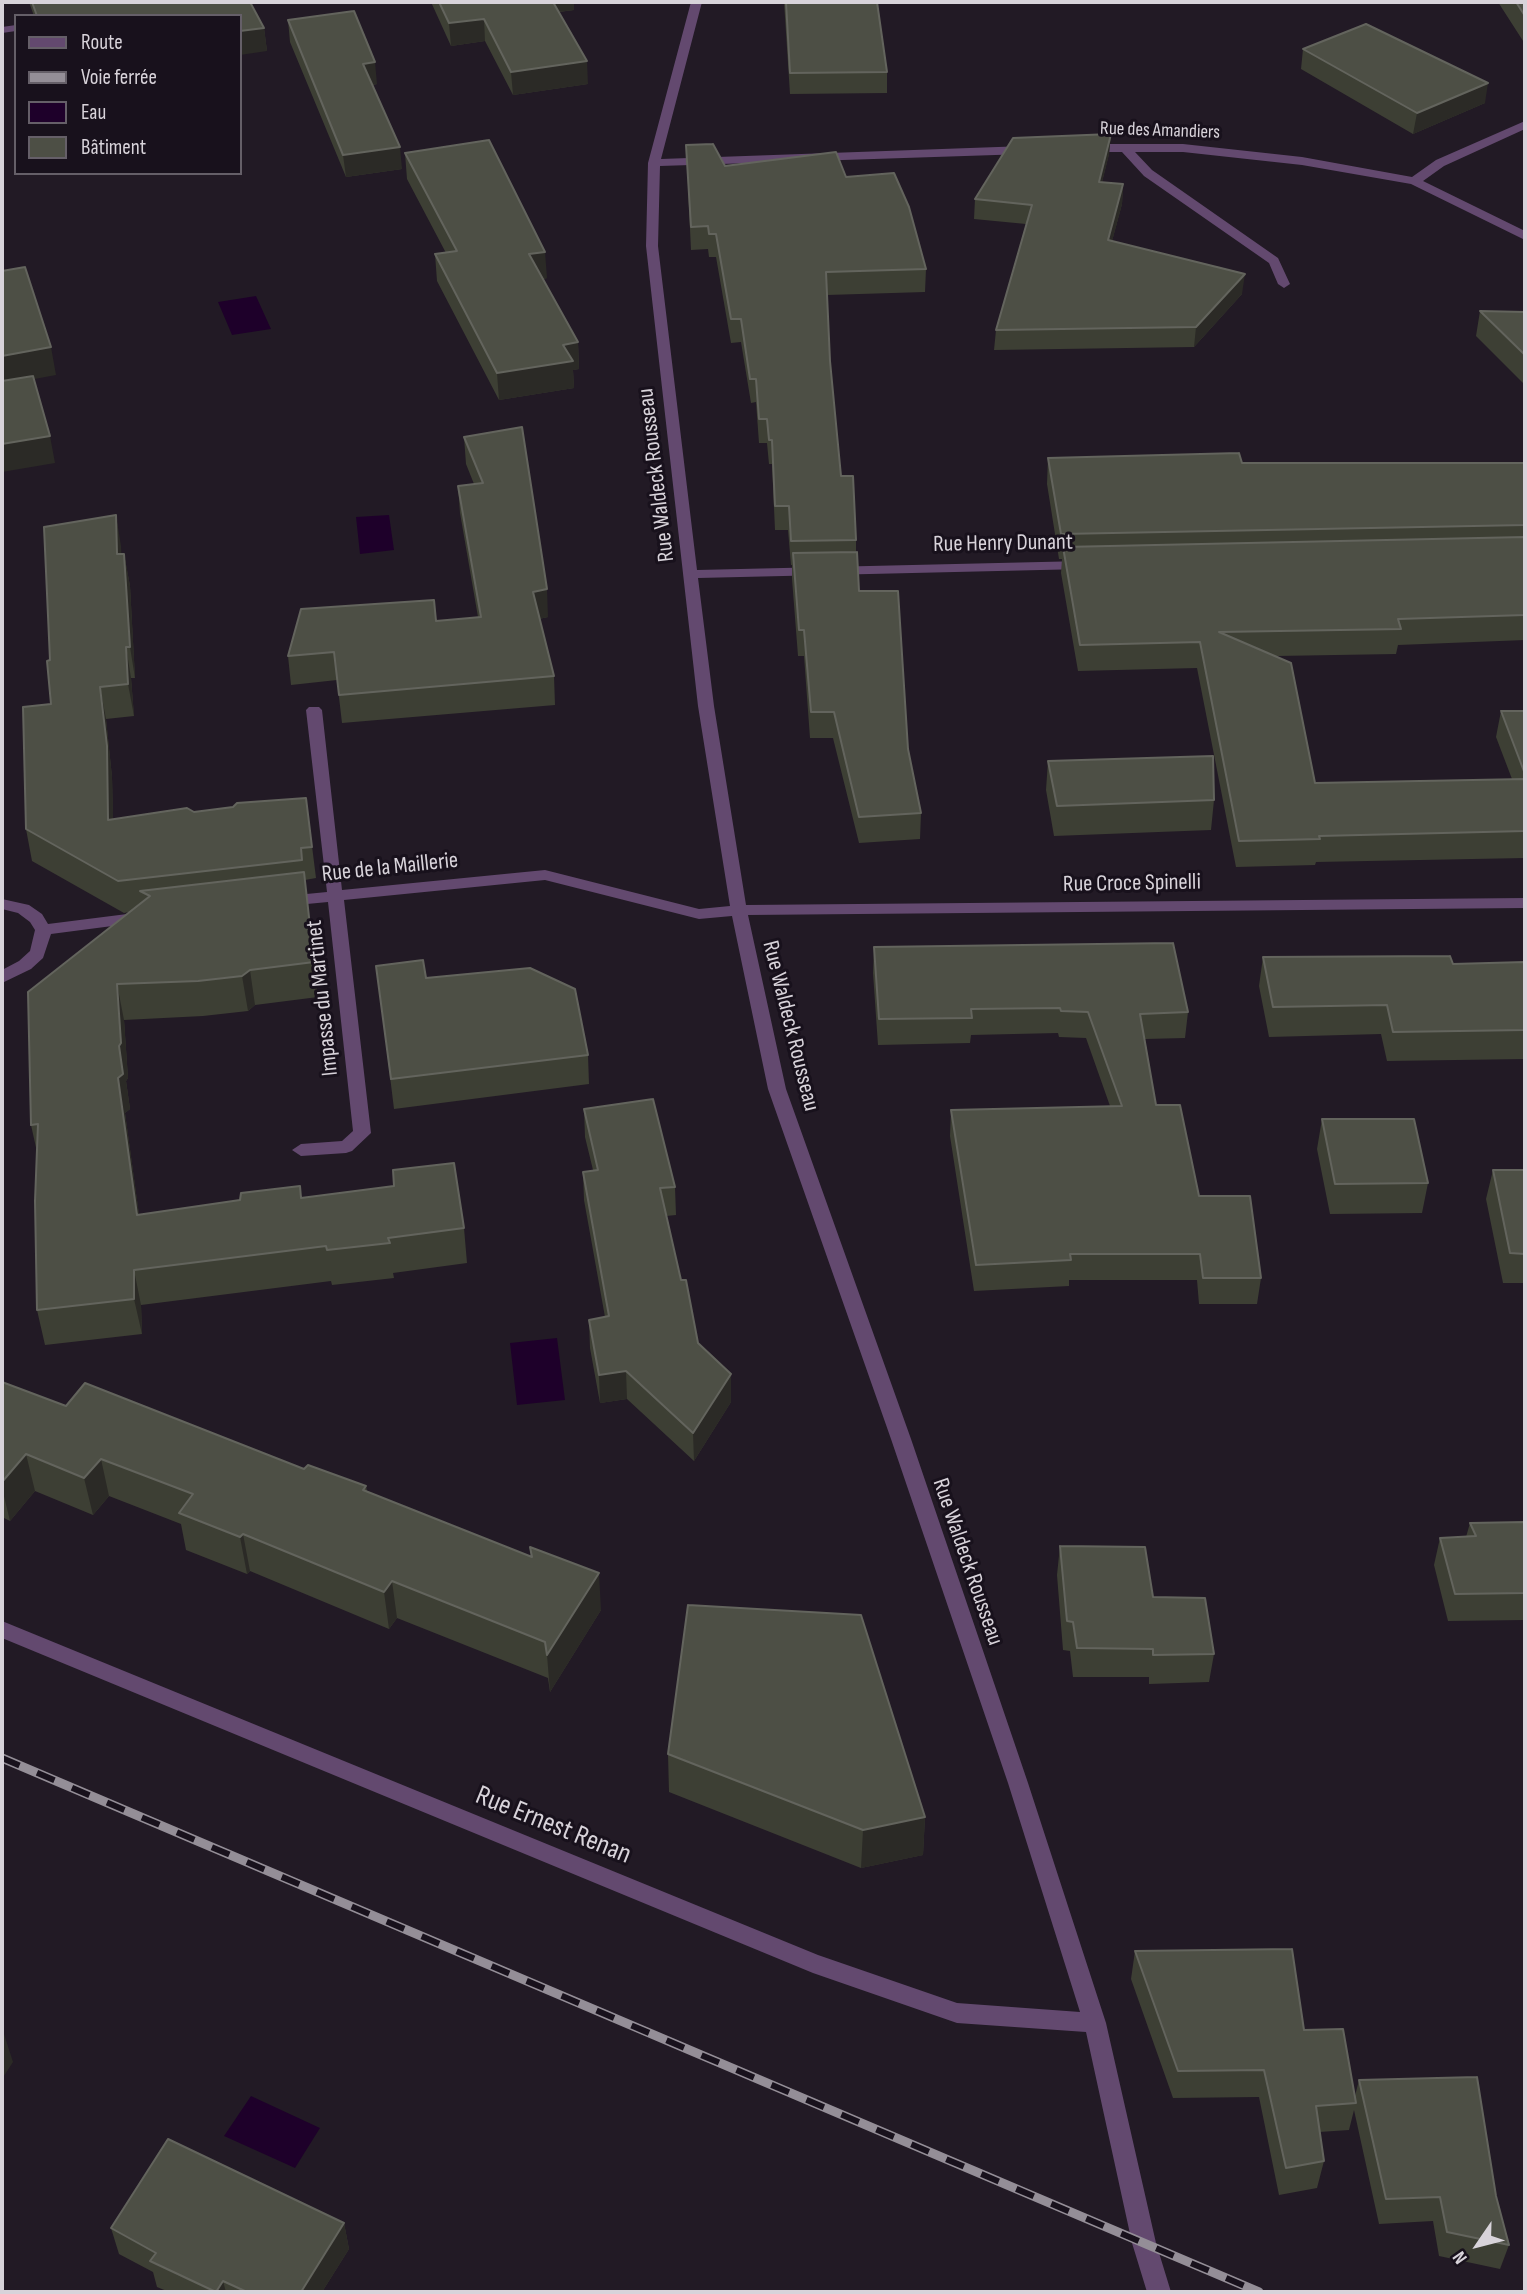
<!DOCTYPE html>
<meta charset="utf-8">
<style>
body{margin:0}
#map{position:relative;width:1527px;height:2294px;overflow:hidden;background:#221a25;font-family:"Sofia Sans Condensed",sans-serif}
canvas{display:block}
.frame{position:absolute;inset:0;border:4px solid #d8d3da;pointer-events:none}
.legend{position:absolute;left:14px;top:14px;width:228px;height:161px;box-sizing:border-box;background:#18111c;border:2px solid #655f68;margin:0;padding:9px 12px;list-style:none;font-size:21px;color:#d8d3da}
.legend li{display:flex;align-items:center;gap:14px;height:35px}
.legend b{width:35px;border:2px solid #655f68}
.north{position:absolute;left:1443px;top:2210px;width:70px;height:70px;-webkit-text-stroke:5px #18111c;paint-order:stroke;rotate:235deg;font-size:19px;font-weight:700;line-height:28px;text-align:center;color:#d8d3da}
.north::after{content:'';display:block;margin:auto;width:24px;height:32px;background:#d8d3da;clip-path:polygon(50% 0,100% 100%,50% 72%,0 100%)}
</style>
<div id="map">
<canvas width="1527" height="2294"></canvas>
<div class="frame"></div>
<ul class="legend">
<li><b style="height:9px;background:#63496f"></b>Route</li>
<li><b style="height:9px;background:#948e97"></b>Voie ferrée</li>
<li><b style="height:19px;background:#1e002a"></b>Eau</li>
<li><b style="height:19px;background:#4d4f45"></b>Bâtiment</li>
</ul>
<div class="north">N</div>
</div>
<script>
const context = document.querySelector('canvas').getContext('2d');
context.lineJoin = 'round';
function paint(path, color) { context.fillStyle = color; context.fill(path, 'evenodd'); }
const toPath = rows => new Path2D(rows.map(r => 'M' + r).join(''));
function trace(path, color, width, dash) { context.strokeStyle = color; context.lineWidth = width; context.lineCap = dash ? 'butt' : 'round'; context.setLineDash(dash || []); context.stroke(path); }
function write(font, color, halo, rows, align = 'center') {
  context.font = font + ' "Sofia Sans Condensed",sans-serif'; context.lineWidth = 6; context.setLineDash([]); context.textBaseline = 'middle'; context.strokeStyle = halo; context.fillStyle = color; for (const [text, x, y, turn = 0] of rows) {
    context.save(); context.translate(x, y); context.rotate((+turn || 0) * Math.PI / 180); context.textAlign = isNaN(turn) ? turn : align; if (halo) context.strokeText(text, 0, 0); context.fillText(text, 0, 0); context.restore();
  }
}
paint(toPath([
 [256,296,271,329,232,335,218,302],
 [389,515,394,550,360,554,356,517],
 [557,1338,565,1400,517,1405,510,1343],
 [251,2096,320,2128,295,2168,224,2136]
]), '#1e002a');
paint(toPath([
 [691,2,702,2,661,159,1026,146,1032,150,1026,154,660,166,658,246,697,570,1084,561,1091,565,1084,569,698,578,714,706,746,905,1525,898,1525,908,748,915,786,1089,911,1439,1028,1783,1106,2023,1156,2243,1171,2292,1147,2292,1132,2243,1086,2032,957,2023,813,1973,2,1638,2,1621,818,1955,957,2003,1080,2012,1008,1783,891,1439,768,1089,732,916,699,919,545,880,344,900,371,1133,352,1151,346,1153,301,1156,292,1150,301,1144,342,1141,353,1131,328,902,286,906,278,901,286,896,327,892,306,710,309,707,319,707,322,710,342,890,545,870,699,909,730,906,698,706,646,246,648,163,691,2],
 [16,25,16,31,2,33,2,27,16,25],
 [1525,121,1525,129,1444,166,1423,181,1525,231,1525,240,1411,184,1302,165,1183,152,1135,152,1152,170,1278,258,1290,284,1284,288,1278,284,1269,263,1144,176,1122,152,1089,152,1083,148,1089,144,1183,144,1302,157,1412,177,1436,160,1525,121],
 [2,899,29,905,42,914,48,924,143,912,151,917,143,922,51,934,43,958,31,969,2,983,2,970,19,961,30,951,35,930,30,922,18,913,2,909,2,899]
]), '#63496f');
const rail = toPath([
 [2,1758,1259,2292]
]);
trace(rail, '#948e97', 9);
trace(rail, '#18111c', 6, [19]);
paint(toPath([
 [29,2,250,2,264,28,267,51,240,16,34,16],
 [431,2,574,2,574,10,559,12,588,84,513,95,485,41,451,46],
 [784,2,877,2,887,72,887,93,790,94],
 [1498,2,1525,2,1525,44],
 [288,20,377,84,373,85,402,169,346,177,290,42],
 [1303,49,1485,103,1413,134,1301,69],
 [1111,134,1109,154,1102,182,1123,184,1122,204,1112,241,1242,294,1194,347,994,350,996,330,1026,224,974,219,975,199],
 [686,145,725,166,846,177,926,269,925,292,827,295,830,361,841,476,856,540,856,552,859,591,908,749,921,813,920,839,859,843,833,738,810,738,804,656,798,656,792,579,792,565,791,565,788,530,775,530,772,464,769,464,767,443,759,443,756,402,751,403,741,342,731,343,716,257,709,257,708,249,691,250],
 [405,153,547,278,543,279,578,342,579,369,573,370,574,388,499,400,437,281,435,254,446,253,407,179],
 [1480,311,1525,312,1525,385,1476,336],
 [464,437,548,617,539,619,554,676,555,705,342,723,337,680,291,685,288,656,436,621,478,617,460,513,458,486,474,484,466,464],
 [1048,458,1242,463,1525,466,1525,640,1398,645,1396,654,1276,656,1315,783,1512,779,1496,737,1501,711,1525,711,1525,858,1316,862,1315,865,1236,867,1197,668,1078,671,1061,573,1062,559,1059,559,1047,484],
 [116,515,121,554,124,554,130,586,135,678,131,678,134,716,106,719,112,777,113,820,194,812,306,798,316,878,305,880,318,997,255,1005,248,1011,203,1016,124,1020,128,1078,126,1081,130,1109,125,1113,139,1215,302,1198,464,1228,467,1263,393,1273,394,1278,332,1285,331,1281,141,1305,142,1334,45,1345,37,1310,37,1152,31,1125,129,912,124,913,32,861,26,829,51,704,50,660],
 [1048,761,1214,800,1211,830,1054,836,1046,790],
 [874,947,1188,1012,1185,1038,1145,1039,1156,1105,1199,1196,1261,1278,1257,1304,1199,1304,1197,1280,1069,1280,1069,1286,974,1291,950,1136,951,1110,1110,1106,1086,1038,1059,1037,1058,1033,971,1035,970,1043,878,1045,873,973],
 [1263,957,1453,964,1525,962,1525,1059,1387,1061,1381,1034,1269,1037,1259,986],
 [426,978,588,1055,589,1084,394,1109,380,995],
 [584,1109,675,1187,676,1215,666,1216,681,1280,698,1343,731,1402,694,1461,627,1399,600,1403,590,1348,589,1320,605,1317,584,1200,583,1172,593,1170,585,1137],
 [1322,1119,1428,1183,1422,1213,1330,1214,1317,1149],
 [1493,1170,1525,1170,1525,1283,1503,1283,1486,1199],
 [2,1382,66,1406,366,1486,367,1491,531,1557,530,1547,601,1610,550,1692,548,1678,397,1618,389,1629,250,1571,247,1574,186,1550,181,1524,109,1496,93,1515,35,1491,10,1521,2,1517],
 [1525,1522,1525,1620,1448,1621,1434,1565,1440,1538,1466,1537,1470,1523],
 [1060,1546,1153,1597,1214,1654,1209,1682,1149,1684,1149,1677,1073,1677,1070,1651,1063,1650,1057,1575],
 [668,1754,925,1817,923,1855,861,1868,669,1792],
 [1135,1951,1304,2030,1355,2096,1359,2080,1496,2196,1509,2245,1500,2269,1439,2256,1433,2221,1379,2224,1354,2110,1349,2130,1319,2132,1324,2161,1317,2188,1279,2195,1259,2097,1173,2098,1131,1979],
 [344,2223,349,2249,322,2292,169,2292,157,2287,153,2272,119,2254,111,2228]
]), '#3d3f34');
paint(toPath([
 [547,2,574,2,574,10,548,13],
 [484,19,485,41,451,46,449,23],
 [264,28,267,51,240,55,240,31],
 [587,61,588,84,513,95,511,72],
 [375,62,377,84,365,86,363,64],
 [1488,83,1485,103,1413,134,1417,113],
 [1111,134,1109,154,1097,202,1099,182],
 [400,147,402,169,346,177,343,155],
 [1123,184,1122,204,1107,260,1108,240],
 [545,252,547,278,531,281,529,254],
 [1245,274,1242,294,1194,347,1196,327],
 [578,342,579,369,573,370,574,388,499,400,497,373,563,345],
 [51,347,56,375,2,385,2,356],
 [50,436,55,463,2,472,2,444],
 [116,515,121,546,123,585,117,554],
 [124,554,130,586,135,678,130,647],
 [547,589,548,617,534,620,533,592],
 [126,647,131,678,134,716,128,684],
 [100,687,106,719,112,777,114,852,108,820],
 [250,970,255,1005,248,1011,242,976],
 [117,984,124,1020,128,1078,126,1081,130,1109,125,1113,144,1250,137,1215,118,1078,119,1046],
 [134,1270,141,1305,142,1334,134,1299],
 [626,1371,627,1399,600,1403,599,1375],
 [731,1374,731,1402,694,1461,693,1433],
 [26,1454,35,1491,10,1521,2,1488,2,1482],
 [101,1459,109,1496,93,1515,84,1478],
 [243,1534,250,1571,247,1574,240,1537],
 [599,1573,601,1610,550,1692,547,1655],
 [392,1581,397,1618,389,1629,384,1592],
 [925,1817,923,1855,861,1868,863,1830],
 [4,2034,13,2062,2,2079,2,2038],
 [344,2223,349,2249,322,2292,301,2292],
 [223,2281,226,2292,216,2292]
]), '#2b2a26');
const building = toPath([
 [32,2,250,2,264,28,240,31,240,16,37,16,32,2],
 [439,2,553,2,587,61,511,72,484,19,449,23,439,2],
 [786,2,877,2,887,72,790,73,786,2],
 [1516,2,1525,2,1525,16,1516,2],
 [354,11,375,62,363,64,400,147,343,155,288,20,354,11],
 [1366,24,1488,83,1417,113,1303,49,1366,24],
 [1111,134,1099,182,1123,184,1108,240,1245,274,1196,327,996,330,1032,205,975,199,1013,138,1111,134],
 [489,140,545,252,529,254,578,342,563,345,573,361,497,373,435,254,457,251,405,153,489,140],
 [713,144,725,166,836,152,846,177,894,173,909,207,926,269,826,272,830,361,841,476,853,476,856,540,791,541,789,506,775,506,772,440,769,440,767,419,759,419,756,379,750,379,741,319,731,319,716,234,709,234,708,226,691,227,686,145,713,144],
 [25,267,51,347,2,356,2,271,25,267],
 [1480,311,1525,312,1525,355,1480,311],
 [33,376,50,436,2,444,2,381,33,376],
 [522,427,547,589,533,592,554,676,339,695,334,652,288,656,301,609,434,600,436,621,481,617,458,486,483,483,464,437,522,427],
 [1239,453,1242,463,1524,463,1525,466,1525,525,1061,534,1048,458,1239,453],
 [116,515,117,554,124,554,130,647,126,647,128,684,100,687,107,746,108,820,187,808,194,812,233,807,237,803,306,798,312,847,301,848,302,860,118,881,26,829,23,707,51,704,47,661,50,660,44,527,116,515],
 [1525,537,1525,615,1398,619,1401,629,1219,632,1291,663,1315,783,1525,779,1525,831,1319,836,1320,839,1239,841,1200,642,1080,645,1063,547,1525,537],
 [857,552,859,591,898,591,908,749,921,813,859,817,834,712,811,712,804,630,799,630,793,553,857,552],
 [1501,711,1525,711,1525,774,1501,711],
 [1213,756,1214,800,1057,806,1048,761,1213,756],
 [304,872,314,962,250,970,242,976,198,981,117,984,121,1043,119,1046,123,1074,118,1078,137,1215,240,1200,241,1193,300,1186,301,1198,394,1186,393,1170,454,1163,464,1228,388,1238,390,1243,327,1250,326,1246,134,1270,134,1299,37,1310,35,1201,38,1124,31,1125,28,992,150,896,140,891,304,872],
 [1173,943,1188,1012,1140,1014,1156,1105,1180,1105,1199,1196,1250,1196,1261,1278,1203,1278,1200,1254,1070,1254,1071,1260,976,1265,951,1110,1122,1106,1088,1012,1061,1011,1060,1008,971,1009,972,1018,879,1019,874,947,1173,943],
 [1450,956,1453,964,1525,962,1525,1030,1393,1032,1387,1005,1273,1007,1263,957,1450,956],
 [423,960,426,978,530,968,575,989,588,1055,391,1079,376,966,423,960],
 [653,1099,675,1187,660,1188,681,1280,686,1280,698,1343,731,1374,693,1433,626,1371,599,1375,589,1320,609,1316,583,1172,598,1170,584,1109,653,1099],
 [1322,1119,1414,1119,1428,1183,1335,1184,1322,1119],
 [1493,1170,1525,1170,1525,1254,1510,1253,1493,1170],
 [2,1382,66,1406,85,1383,304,1469,308,1465,366,1486,363,1490,532,1557,530,1547,599,1573,547,1655,545,1642,392,1581,384,1592,243,1534,240,1537,179,1513,193,1494,101,1459,84,1478,26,1454,2,1482,2,1382],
 [1525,1522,1525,1593,1455,1594,1440,1538,1476,1536,1470,1523,1525,1522],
 [1060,1546,1145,1547,1153,1597,1205,1598,1214,1654,1153,1655,1153,1649,1077,1648,1073,1622,1067,1621,1060,1546],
 [688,1605,861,1615,925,1817,863,1830,668,1754,688,1605],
 [1292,1949,1304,2030,1343,2029,1356,2103,1316,2106,1324,2161,1286,2168,1264,2070,1178,2071,1135,1951,1292,1949],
 [1477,2077,1496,2196,1509,2245,1447,2232,1440,2197,1386,2199,1359,2080,1477,2077],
 [168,2139,344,2223,301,2292,247,2292,223,2281,216,2292,150,2261,156,2253,111,2228,168,2139]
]);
paint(building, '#4d4f45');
trace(building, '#63645d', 2);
write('19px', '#d8d3da', '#18111c', [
 ["Rue des Amandiers",1160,131,2]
]);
write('23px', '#d8d3da', '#18111c', [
 ["Rue Waldeck Rousseau",657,475,-97],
 ["Rue Henry Dunant",1003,544,-1],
 ["Rue de la Maillerie",390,868,-6],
 ["Rue Croce Spinelli",1132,884,-1],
 ["Impasse du Martinet",323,998,-96],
 ["Rue Waldeck Rousseau",790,1026,76],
 ["Rue Waldeck Rousseau",967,1562,71]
]);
write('28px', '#d8d3da', '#18111c', [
 ["Rue Ernest Renan",553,1826,22]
]);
</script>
